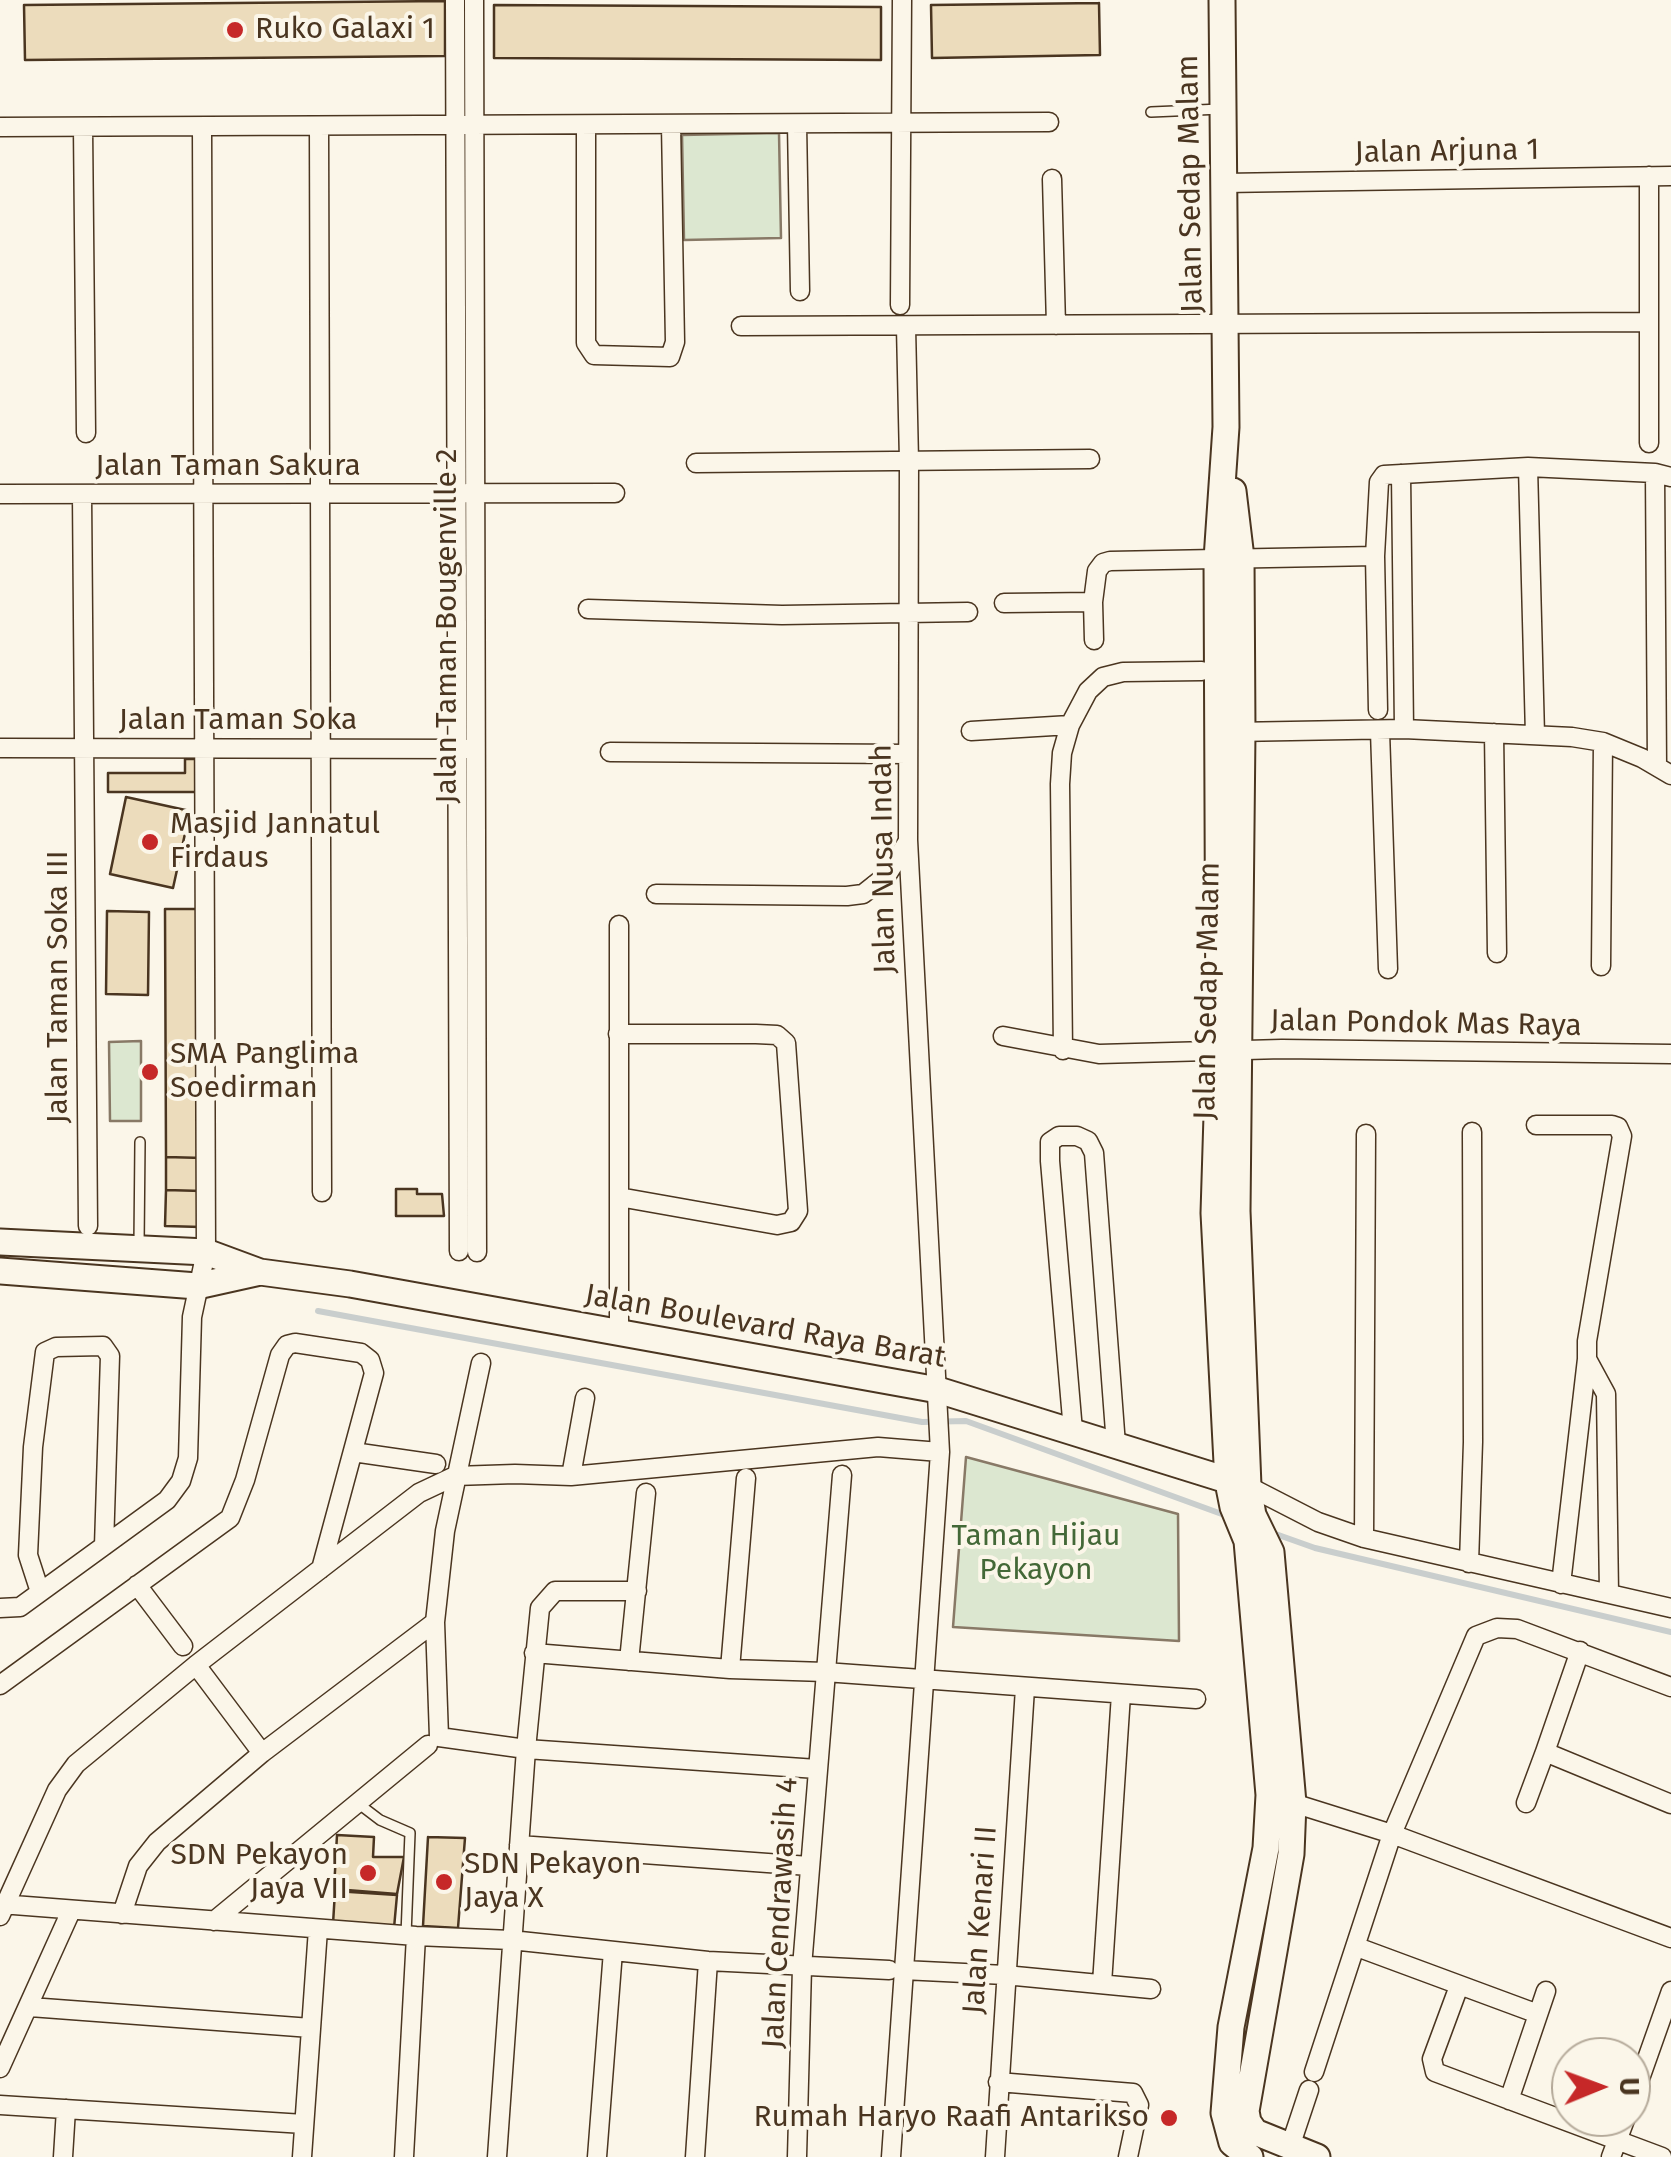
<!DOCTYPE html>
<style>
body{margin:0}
#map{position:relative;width:1671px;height:2157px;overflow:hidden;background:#fbf6e9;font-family:"Fira Sans",sans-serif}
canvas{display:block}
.north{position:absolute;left:1551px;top:2037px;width:100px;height:100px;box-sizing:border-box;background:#fbf6e9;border:2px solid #b4a999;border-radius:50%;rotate:89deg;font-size:28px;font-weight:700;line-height:40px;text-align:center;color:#4a3520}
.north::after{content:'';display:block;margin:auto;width:35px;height:45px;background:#c62828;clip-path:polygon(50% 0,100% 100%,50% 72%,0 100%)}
</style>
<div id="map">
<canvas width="1671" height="2157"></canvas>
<div class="north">U</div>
</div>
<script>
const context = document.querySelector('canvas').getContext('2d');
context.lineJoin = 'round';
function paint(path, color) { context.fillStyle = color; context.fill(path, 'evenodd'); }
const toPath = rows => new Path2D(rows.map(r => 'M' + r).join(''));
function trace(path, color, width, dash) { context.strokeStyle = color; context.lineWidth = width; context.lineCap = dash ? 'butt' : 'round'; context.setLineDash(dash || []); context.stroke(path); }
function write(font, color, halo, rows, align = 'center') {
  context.font = font + ' "Fira Sans",sans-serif'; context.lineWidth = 8; context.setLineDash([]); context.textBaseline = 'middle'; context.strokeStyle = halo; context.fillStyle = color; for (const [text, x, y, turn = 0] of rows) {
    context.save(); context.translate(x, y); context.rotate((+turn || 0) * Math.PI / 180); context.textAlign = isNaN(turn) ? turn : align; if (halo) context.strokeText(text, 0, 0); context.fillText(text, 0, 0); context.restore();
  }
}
const green = toPath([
 [779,133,781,238,684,240,682,135,779,133],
 [141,1041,141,1121,110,1121,109,1042,141,1041],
 [966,1457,1178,1514,1179,1641,953,1627,966,1457]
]);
paint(green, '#dce7d0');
trace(green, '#887966', 2.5);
trace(toPath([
 [318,1311,922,1422,966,1421,1230,1517],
 [1270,1532,1315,1548,1671,1632]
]), '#c9cecd', 6);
const building = toPath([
 [445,1,445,56,25,60,24,5,445,1],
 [1099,3,1100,55,932,58,931,5,1099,3],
 [494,5,881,7,881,60,494,58,494,5],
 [185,759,199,759,199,792,108,792,108,773,185,773,185,759],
 [126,797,190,811,173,888,110,874,126,797],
 [165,909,200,909,203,1158,166,1157,165,909],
 [107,911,149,912,148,995,106,994,107,911],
 [166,1157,203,1158,202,1191,166,1190,166,1157],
 [396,1189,417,1189,417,1194,442,1194,444,1216,396,1216,396,1189],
 [166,1190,202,1191,201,1227,165,1226,166,1190],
 [337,1835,374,1837,373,1857,404,1857,397,1894,334,1889,337,1835],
 [428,1837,465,1838,458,1928,423,1926,428,1837],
 [335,1891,397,1895,394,1928,333,1924,335,1891]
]);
paint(building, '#ecdcbc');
trace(building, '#4a3520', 2.5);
const lane = toPath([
 [1151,112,1221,109],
 [139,1244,140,1142],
 [359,1804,380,1820,410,1833,406,1935]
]);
const street = toPath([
 [455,0,459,1251],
 [474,0,477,1252],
 [797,124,800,291],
 [586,125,586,343,594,355,670,357,675,342,671,125],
 [319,126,322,1192],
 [0,127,1049,122],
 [83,127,86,433],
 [1052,179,1056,325],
 [1224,183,1671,176],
 [900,305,902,0],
 [741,326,1649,322],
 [1649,443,1649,176],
 [696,463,1090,459],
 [1528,467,1535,735],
 [1655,473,1657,766],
 [1401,474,1404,729],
 [0,494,615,493],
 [82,494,88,1226],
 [1375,556,1378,710],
 [1093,602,1094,640],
 [1004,603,1093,602,1097,571,1103,563,1110,561,1375,556,1379,482,1384,475,1528,467,1655,473,1671,477],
 [588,609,782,615,968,612],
 [971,731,1070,725],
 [1380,731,1388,969],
 [1234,732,1404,729,1572,737,1603,742,1642,758,1671,775],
 [1494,733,1497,953],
 [0,748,469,749],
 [610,752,908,754],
 [656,894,847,896,863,894,887,875,908,841],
 [1601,966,1603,742],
 [618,1034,756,1034,777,1035,786,1043,798,1211,791,1222,777,1225,619,1197],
 [1003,1036,1099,1054,1282,1049,1671,1054],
 [1063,1050,1060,784,1062,753,1070,725,1088,691,1103,677,1123,672,1202,671],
 [1536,1125,1612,1125,1618,1127,1622,1136,1587,1341,1587,1359,1606,1394,1609,1593],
 [619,1333,619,925],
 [481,1363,445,1531,435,1622,439,1737,526,1749,817,1769],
 [1073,1431,1050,1161,1050,1142,1059,1136,1077,1136,1088,1141,1094,1153,1116,1445],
 [353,1452,436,1464],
 [571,1476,585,1398],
 [1248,1486,1318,1522,1364,1538,1671,1608],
 [1364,1538,1366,1134],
 [1469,1563,1473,1442,1472,1132],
 [1561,1584,1587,1359],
 [137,1585,183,1646],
 [40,1592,28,1555,33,1447,45,1352,56,1347,103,1346,110,1356,104,1546],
 [0,1608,20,1607,167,1500,181,1481,188,1458,192,1317,206,1252,202,127],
 [1580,1651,1545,1752,1671,1804],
 [534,1653,730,1669,825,1672,1196,1699],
 [629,1661,646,1493],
 [196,1665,262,1753],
 [730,1669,746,1478],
 [0,1685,230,1518,245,1480,280,1355,287,1345,295,1343,361,1353,370,1360,374,1373,321,1569],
 [1293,1803,1392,1834,1671,1938],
 [1526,1803,1545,1752],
 [519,1845,809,1866],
 [0,1904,416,1936,511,1940,708,1961,889,1970],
 [122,1914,138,1866,157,1842,262,1753,435,1622],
 [0,1916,57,1790,76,1764,196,1665,419,1493,455,1476,515,1474,571,1476,878,1447,940,1452],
 [214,1921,428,1745],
 [1357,1947,1538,2014],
 [903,1970,1005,1975,1151,1989],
 [1102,1984,1121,1694],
 [1459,1986,1432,2059,1435,2072,1662,2157],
 [30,2007,311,2028],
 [0,2068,71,1911],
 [1314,2072,1392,1834,1476,1636,1497,1628,1517,1629,1671,1687],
 [998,2082,1133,2093,1139,2105,1128,2157],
 [1509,2100,1546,1991],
 [1631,2104,1671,1991],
 [0,2105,304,2124],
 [1290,2147,1309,2090],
 [63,2157,66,2109],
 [302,2157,318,1929],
 [404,2157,416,1936],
 [497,2157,526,1749,540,1608,555,1591,637,1591],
 [597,2157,613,1951],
 [695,2157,708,1961],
 [797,2157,802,1967,842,1475],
 [891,2157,940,1452,908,840,909,461,906,327],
 [995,2157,1025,1688],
 [1611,2157,1626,2117]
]);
const secondary = toPath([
 [1222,0,1226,427,1217,559,1219,1051,1214,1213,1228,1482,1233,1507,1247,1541,1269,1795,1266,1848,1231,2027,1224,2113,1232,2143,1250,2157],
 [1233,491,1241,558,1242,732,1237,1211,1248,1486,1253,1515,1271,1552,1293,1803,1291,1854,1246,2111,1248,2122,1255,2132,1317,2157],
 [0,1242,206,1252,260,1272,350,1284,938,1390,1243,1485],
 [0,1271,197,1286,260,1272]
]);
trace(lane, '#4a3520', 12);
trace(street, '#4a3520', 21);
trace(secondary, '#4a3520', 29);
trace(lane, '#fbf6e9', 9);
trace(street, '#fbf6e9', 18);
trace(secondary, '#fbf6e9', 25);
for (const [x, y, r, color] of [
 [235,30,10,"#c62828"],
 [150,842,10,"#c62828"],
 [150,1072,10,"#c62828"],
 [368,1873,10,"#c62828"],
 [444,1882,10,"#c62828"],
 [1169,2118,10,"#c62828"]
]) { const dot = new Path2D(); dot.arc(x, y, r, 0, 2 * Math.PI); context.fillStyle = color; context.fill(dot); trace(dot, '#fbf6e9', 4); }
write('30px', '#4a3520', '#fbf6e9', [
 ["Ruko Galaxi 1",255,30],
 ["Masjid Jannatul",170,825],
 ["Firdaus",170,859],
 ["SMA Panglima",170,1055],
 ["Soedirman",170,1089],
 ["SDN Pekayon",348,1856,"right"],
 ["Jaya VII",348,1890,"right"],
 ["SDN Pekayon",464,1865],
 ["Jaya X",464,1899],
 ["Rumah Haryo Raafi Antarikso",1149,2118,"right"]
], 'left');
write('30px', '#4a3520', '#fbf6e9', [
 ["Jalan Arjuna 1",1447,152,-1],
 ["Jalan Sedap Malam",1191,184,-91],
 ["Jalan Taman Sakura",228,467],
 ["Jalan Taman Bougenville 2",448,626,-90],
 ["Jalan Taman Soka",238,721],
 ["Jalan Nusa Indah",884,859,-91],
 ["Jalan Taman Soka III",59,987,-90],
 ["Jalan Sedap Malam",1208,991,-89],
 ["Jalan Pondok Mas Raya",1426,1024,1],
 ["Jalan Boulevard Raya Barat",765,1327,10],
 ["Jalan Cendrawasih 4",781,1913,-87],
 ["Jalan Kenari II",981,1920,-86]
]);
write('30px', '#436837', '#fbf6e9', [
 ["Taman Hijau",1036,1537],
 ["Pekayon",1036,1571]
]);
</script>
